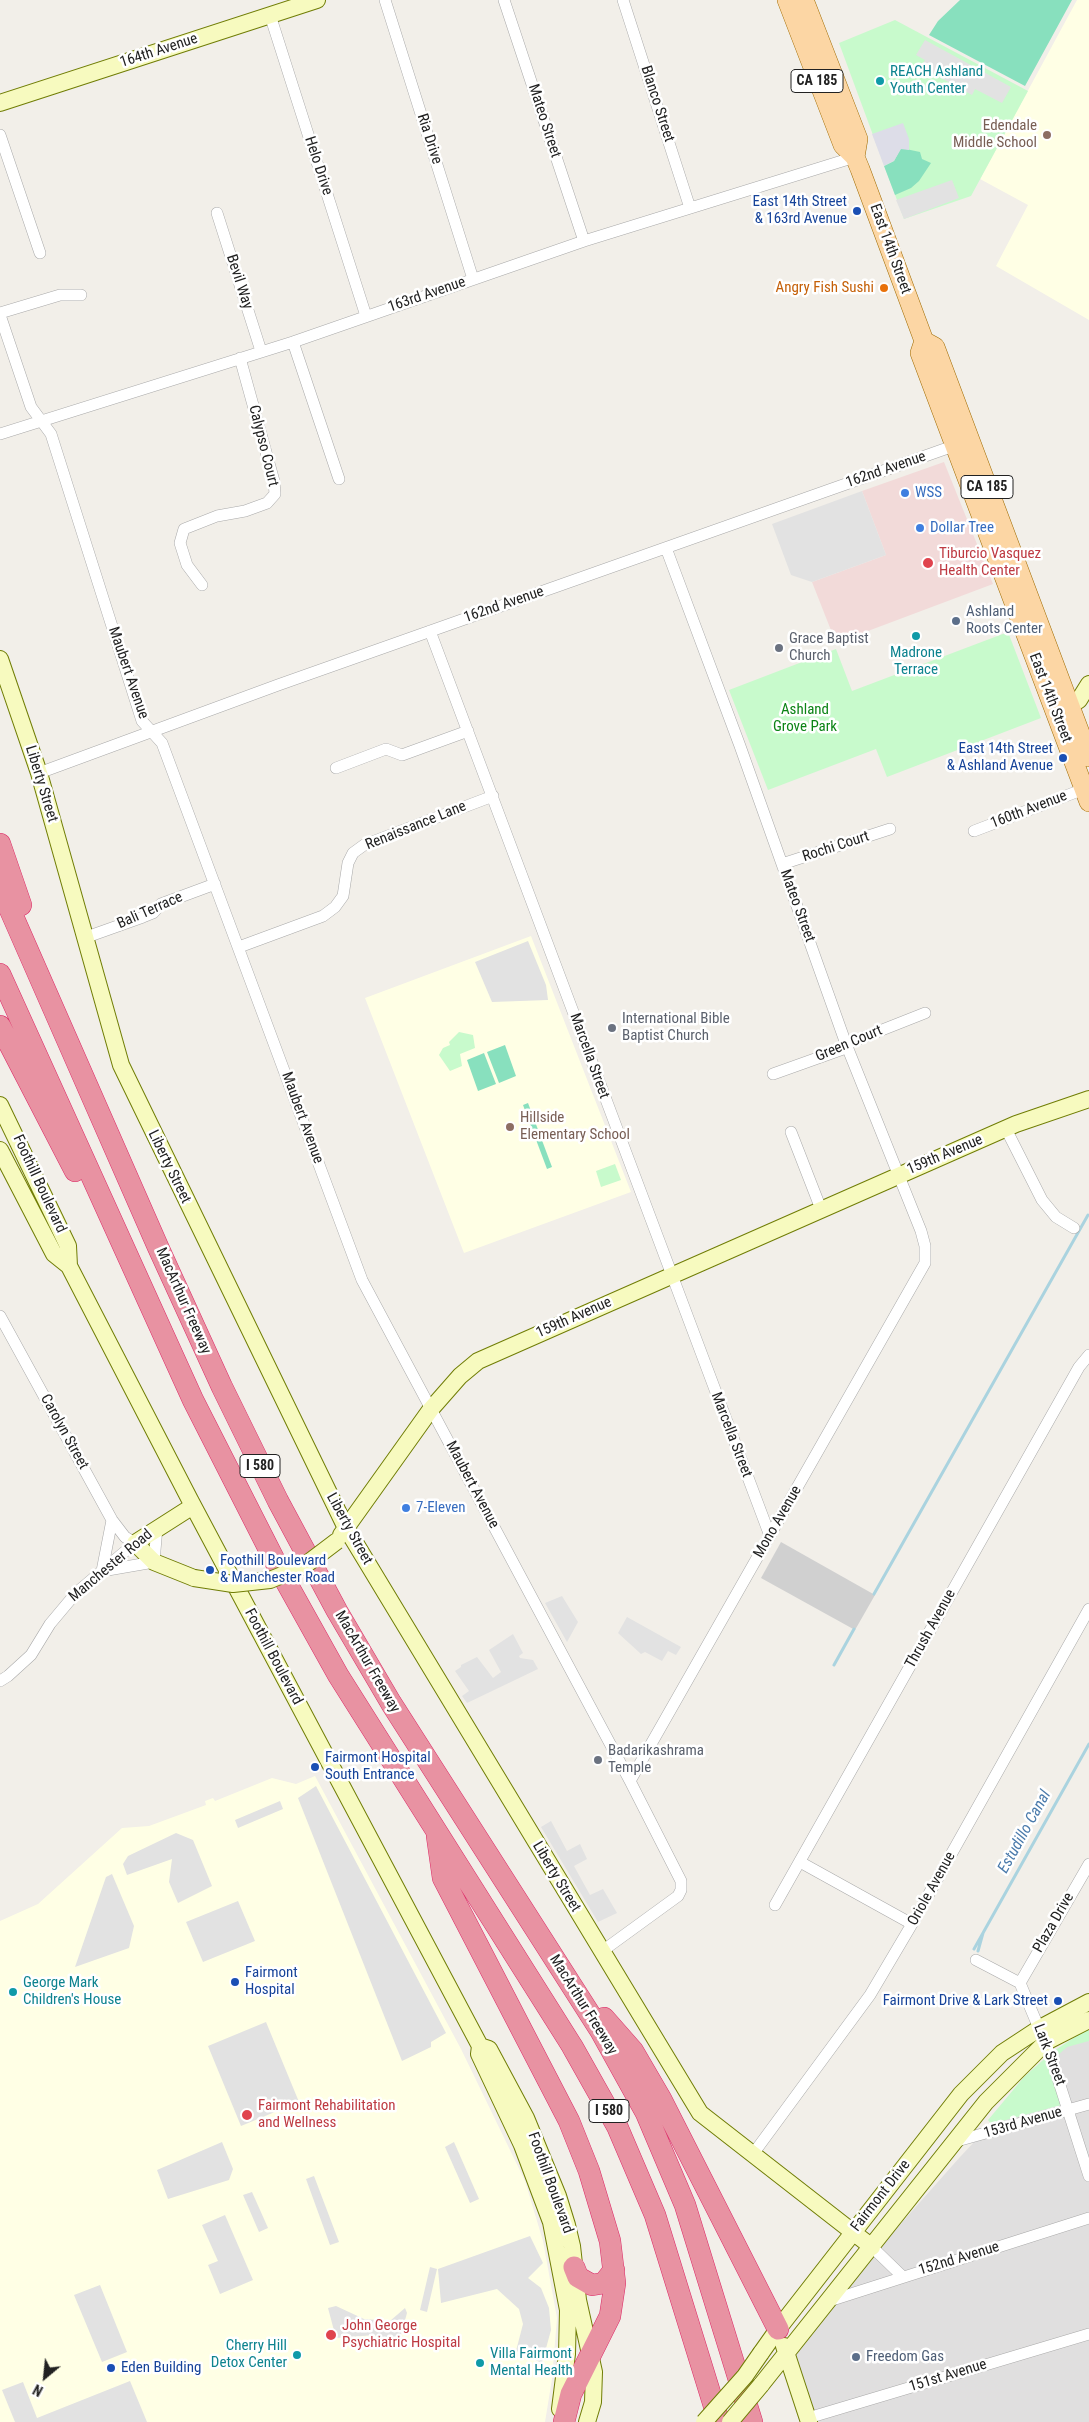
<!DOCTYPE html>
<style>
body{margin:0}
#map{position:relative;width:1089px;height:2422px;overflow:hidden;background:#f2efe9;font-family:"Roboto Condensed",sans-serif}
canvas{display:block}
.north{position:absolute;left:20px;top:2352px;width:50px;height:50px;-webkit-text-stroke:4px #fff;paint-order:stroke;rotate:208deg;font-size:14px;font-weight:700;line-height:20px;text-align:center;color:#222}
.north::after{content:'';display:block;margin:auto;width:18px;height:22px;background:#222;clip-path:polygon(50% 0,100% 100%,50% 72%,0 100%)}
</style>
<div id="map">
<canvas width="1089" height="2422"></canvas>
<div class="north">N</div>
</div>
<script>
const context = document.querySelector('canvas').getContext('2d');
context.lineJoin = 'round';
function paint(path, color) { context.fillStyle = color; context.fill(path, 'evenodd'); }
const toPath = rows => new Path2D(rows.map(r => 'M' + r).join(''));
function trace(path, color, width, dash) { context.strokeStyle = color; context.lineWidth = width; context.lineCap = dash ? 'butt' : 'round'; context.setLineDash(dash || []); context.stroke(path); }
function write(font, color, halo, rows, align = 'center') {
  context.font = font + ' "Roboto Condensed",sans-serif'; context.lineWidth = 5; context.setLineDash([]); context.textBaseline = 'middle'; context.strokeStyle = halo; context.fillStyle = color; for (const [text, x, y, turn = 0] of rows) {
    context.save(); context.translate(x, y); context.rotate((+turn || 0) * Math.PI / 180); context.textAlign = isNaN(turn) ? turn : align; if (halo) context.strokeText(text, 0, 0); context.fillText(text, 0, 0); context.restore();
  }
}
paint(toPath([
 [1089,2031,1089,2422,806,2422,787,2352,960,2157,1066,2044]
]), '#e0dfdf');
paint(toPath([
 [944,462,993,584,836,643,812,582,886,555,862,491]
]), '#f2dad9');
paint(toPath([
 [1077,0,1089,0,1089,320,996,266,1028,205,980,179],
 [531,936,631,1192,464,1253,365,998],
 [315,1776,461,2049,525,2181,543,2241,557,2318,552,2379,545,2422,0,2422,0,1921,38,1904,122,1828,149,1826,206,1805,205,1801,213,1798,215,1801,272,1778,296,1784]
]), '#ffffe5');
paint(toPath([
 [781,1542,875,1595,855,1630,761,1578]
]), '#d0d0d0');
paint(toPath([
 [895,20,1028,91,971,196,904,219,839,43],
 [1008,632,1041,718,887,777,876,749,768,790,729,690,836,649,852,691],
 [459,1032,473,1035,475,1048,460,1054,462,1066,450,1071,439,1055,443,1048,450,1045,449,1042],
 [615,1164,621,1180,601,1187,596,1171],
 [1089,2028,1089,2041,1067,2047,1049,2063,1061,2105,991,2124,988,2120,1024,2077,1052,2052]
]), '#c8facc');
paint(toPath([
 [960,0,1072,0,1025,86,929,35,938,21],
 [901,148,920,152,922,159,931,163,919,181,911,188,895,195,884,166,894,161],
 [505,1045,516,1076,499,1083,487,1052],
 [484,1053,496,1084,478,1091,467,1060],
 [528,1103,552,1167,547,1169,523,1105]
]), '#88e0be');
paint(toPath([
 [925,40,1011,87,1002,103,975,89,972,95,921,67,925,60,916,55],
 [952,180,959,198,904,219,896,200],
 [862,491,886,555,812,582,791,575,772,524],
 [528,941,546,985,548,1000,492,1002,475,962],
 [562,1596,578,1622,567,1642,545,1603],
 [627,1617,681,1647,676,1655,668,1651,662,1661,645,1652,641,1654,618,1633],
 [513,1634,523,1653,519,1656,520,1658,533,1660,538,1669,467,1703,462,1696,469,1691,455,1671,461,1667,461,1665,477,1657,493,1678,501,1672,489,1650],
 [316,1786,446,2033,431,2042,431,2047,402,2061,298,1798],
 [280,1801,283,1809,238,1828,235,1820],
 [551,1821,567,1851,580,1844,587,1859,574,1866,590,1895,603,1889,617,1913,598,1922,541,1827],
 [176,1833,193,1840,212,1886,178,1903,169,1882,172,1859,127,1875,123,1864,128,1856],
 [112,1874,134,1926,129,1948,75,1967,106,1877],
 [238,1901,255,1941,203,1962,186,1922],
 [266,2022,299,2102,241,2126,208,2046],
 [222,2142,233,2169,229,2180,168,2199,157,2170],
 [454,2142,479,2199,470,2203,445,2147],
 [314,2176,339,2242,330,2245,306,2179],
 [252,2192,268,2228,259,2232,243,2195],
 [225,2215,253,2280,220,2294,208,2265,218,2261,202,2225],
 [530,2236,543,2263,528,2278,541,2288,549,2308,551,2330,542,2363,516,2351,523,2324,519,2309,497,2289,441,2303,438,2269],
 [430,2267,437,2269,427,2312,420,2310],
 [100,2285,127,2352,102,2362,74,2295],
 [336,2306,364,2319,390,2321,405,2308,407,2313,398,2345,384,2344,375,2335,336,2338,328,2308],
 [130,2381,147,2422,15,2422,2,2390,23,2382,37,2418]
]), '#e2e2e2');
paint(toPath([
 [903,123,909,139,909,150,901,149,894,161,884,166,872,134]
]), '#dddde8');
trace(toPath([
 [874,1594,1088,1215],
 [834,1665,854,1629],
 [974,1949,1089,1744],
 [978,1951,983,1933]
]), '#aad3df', 3);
const street = toPath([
 [385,0,473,279],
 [504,0,584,241],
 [623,0,690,208],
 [270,15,366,316],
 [0,135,40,253],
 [217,213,261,351],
 [0,313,60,295,81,295],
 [0,315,31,407,51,434,142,721,162,743,362,1280,630,1781,681,1881,681,1890,678,1896,601,1952],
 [293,342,339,479],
 [0,434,293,342,584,241,855,157],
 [202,585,187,565,180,543,184,529,217,516,245,511,267,503,275,494,274,481,240,358],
 [430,631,770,1536],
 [336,768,386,749,402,755,468,731],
 [39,773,278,685,959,444],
 [974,831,1084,789],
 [782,864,890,829],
 [84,938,143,917,153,913,161,904,215,884],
 [239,947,323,916,335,907,343,896,348,863,353,853,364,845,493,796],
 [773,1074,843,1049,844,1045,925,1013],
 [1006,1129,1042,1200,1056,1217,1074,1228],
 [791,1132,821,1209],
 [0,1316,112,1520,125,1537,135,1543,76,1593,50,1624,31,1655,8,1676,0,1681],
 [112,1520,102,1571,154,1562,157,1527],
 [630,1781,925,1263,925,1246,921,1231,846,1044,740,746,666,548],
 [800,1862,912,1924],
 [775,1905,1079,1367,1089,1355],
 [976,1960,1020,1983,1051,2057,1089,2176],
 [1020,1983,1089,1864],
 [957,2141,1089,2104],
 [753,2154,870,1995,912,1924,1089,1609],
 [872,2247,902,2276],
 [829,2301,1089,2218],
 [808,2418,1089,2334]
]);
const secondary = toPath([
 [0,103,317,0],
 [0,659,39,773,121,1065,345,1526,700,2113,872,2247],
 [1059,713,1079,700,1089,684],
 [0,1105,68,1246,69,1266],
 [0,1150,54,1254,69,1266,190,1500,480,2046,479,2054,522,2145,551,2222,568,2310,567,2354,560,2409],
 [193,1506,135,1543,154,1562,194,1578],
 [341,1535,431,1409,460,1376,478,1361,1016,1124,1089,1099],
 [480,2046,489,2049,526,2118,558,2196,567,2225,572,2246,578,2300,594,2372,593,2402,587,2422],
 [784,2346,809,2422],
 [761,2353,778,2329,961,2094,1002,2053,1040,2028,1089,2002],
 [761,2385,986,2102,1046,2042,1089,2020]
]);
const primary = toPath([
 [787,0,843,145,855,157,860,169,924,341,920,353,1089,802],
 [804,0,858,139,855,157],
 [924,341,935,347,1089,757]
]);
const highway = toPath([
 [0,844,21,905],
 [0,887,158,1247,222,1387,278,1501,337,1611,391,1703,600,2030,646,2113,685,2205,752,2422],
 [0,974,193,1400,280,1571,338,1675,572,2046,617,2126,655,2215,719,2422],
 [0,1026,75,1171],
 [437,1836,443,1878,569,2121,589,2171,610,2241,615,2283,610,2316,571,2394,564,2422],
 [604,2018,633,2051,661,2099,778,2329],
 [574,2267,578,2277,592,2285,604,2283,614,2270]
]);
trace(street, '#a9a9a9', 12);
trace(secondary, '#707d05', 18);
trace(primary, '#a06b00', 20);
trace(highway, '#dc2a67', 22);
trace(street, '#fff', 11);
trace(secondary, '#f7fabf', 16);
trace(primary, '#fcd6a4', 19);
trace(highway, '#e892a2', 21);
const secondaryBridge = toPath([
 [194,1578,233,1584,270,1580,304,1566,337,1541],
 [704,2422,745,2376,761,2353],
 [730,2422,761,2385]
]);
trace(secondaryBridge, '#707d05', 18, []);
trace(secondaryBridge, '#f7fabf', 16);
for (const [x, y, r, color] of [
 [880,81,5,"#0f9aa8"],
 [1047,135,5,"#8d6e63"],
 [857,211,5,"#1a4fb4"],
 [884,288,5,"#e8710a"],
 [905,493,5,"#3f7fe0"],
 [920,528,5,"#3f7fe0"],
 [928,563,6,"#e0444e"],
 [956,621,5,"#5c6f8a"],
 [916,636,5,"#0f9aa8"],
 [779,648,5,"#6b7280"],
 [1063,758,5,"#1a4fb4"],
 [612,1028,5,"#6b7280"],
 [510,1127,5,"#8d6e63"],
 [406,1508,5,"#3f7fe0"],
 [210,1570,5,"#1a4fb4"],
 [598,1760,5,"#6b7280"],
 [315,1767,5,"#1a4fb4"],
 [235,1982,5,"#1a4fb4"],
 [13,1992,5,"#0f9aa8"],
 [1058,2001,5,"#1a4fb4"],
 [247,2115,6,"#e0444e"],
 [331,2335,6,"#e0444e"],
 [297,2355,5,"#0f9aa8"],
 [856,2357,5,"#5c6f8a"],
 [480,2363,5,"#0f9aa8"],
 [111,2368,5,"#1a4fb4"]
]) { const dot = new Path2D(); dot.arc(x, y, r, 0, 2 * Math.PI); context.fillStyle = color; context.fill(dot); trace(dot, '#fff', 2); }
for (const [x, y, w] of [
 [817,81,52],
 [987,487,52],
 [260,1466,40],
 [609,2111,40]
]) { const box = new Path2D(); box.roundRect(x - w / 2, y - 11.5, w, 23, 4); context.fillStyle = '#fff'; context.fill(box); trace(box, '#222', 1); }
write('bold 14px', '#222', null, [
 ["CA 185",817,81],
 ["CA 185",987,487],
 ["I 580",260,1466],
 ["I 580",609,2111]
]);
write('15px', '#222', '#fff', [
 ["164th Avenue",159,51,-18],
 ["Blanco Street",657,104,72],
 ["Mateo Street",544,121,72],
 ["Ria Drive",429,139,72],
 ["Helo Drive",318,166,72],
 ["East 14th Street",890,249,70],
 ["Bevil Way",239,282,72],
 ["163rd Avenue",427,295,-19],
 ["Calypso Court",263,446,76],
 ["162nd Avenue",886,470,-19],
 ["162nd Avenue",504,605,-19],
 ["Maubert Avenue",128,673,71],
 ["East 14th Street",1050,698,69],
 ["Liberty Street",41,784,73],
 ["160th Avenue",1029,810,-21],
 ["Renaissance Lane",416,826,-22],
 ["Rochi Court",836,847,-18],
 ["Mateo Street",797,906,70],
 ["Bali Terrace",150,911,-24],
 ["Green Court",849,1044,-23],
 ["Marcella Street",589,1056,70],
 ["Maubert Avenue",302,1118,70],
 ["159th Avenue",945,1155,-23],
 ["Liberty Street",169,1167,64],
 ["Foothill Boulevard",39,1184,65],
 ["MacArthur Freeway",183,1301,66],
 ["159th Avenue",574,1318,-24],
 ["Carolyn Street",64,1432,61],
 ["Marcella Street",731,1435,69],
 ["Maubert Avenue",472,1485,62],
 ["Mono Avenue",778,1522,-60],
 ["Liberty Street",349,1529,61],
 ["Manchester Road",111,1566,-40],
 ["Thrush Avenue",931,1629,-61],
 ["Foothill Boulevard",273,1657,62],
 ["MacArthur Freeway",367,1662,60],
 ["Liberty Street",556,1877,59],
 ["Oriole Avenue",932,1889,-61],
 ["Plaza Drive",1054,1923,-60],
 ["MacArthur Freeway",583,2005,58],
 ["Lark Street",1049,2055,69],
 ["153rd Avenue",1023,2123,-16],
 ["Foothill Boulevard",550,2183,70],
 ["Fairmont Drive",881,2196,-52],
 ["152nd Avenue",959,2259,-17],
 ["151st Avenue",948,2376,-17]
]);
write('15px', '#0d838f', '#fff', [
 ["REACH Ashland",890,72],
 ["Youth Center",890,89],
 ["Madrone",916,653,"center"],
 ["Terrace",916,670,"center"],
 ["George Mark",23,1983],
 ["Children's House",23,2000],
 ["Cherry Hill",287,2346,"right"],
 ["Detox Center",287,2363,"right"],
 ["Villa Fairmont",490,2354],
 ["Mental Health",490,2371]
], 'left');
write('15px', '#785e54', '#fff', [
 ["Edendale",1037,126],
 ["Middle School",1037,143],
 ["Hillside",520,1118,"left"],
 ["Elementary School",520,1135,"left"]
], 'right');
write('15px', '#164399', '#fff', [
 ["East 14th Street",847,202,"right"],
 ["& 163rd Avenue",847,219,"right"],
 ["East 14th Street",1053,749,"right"],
 ["& Ashland Avenue",1053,766,"right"],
 ["Foothill Boulevard",220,1561],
 ["& Manchester Road",220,1578],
 ["Fairmont Hospital",325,1758],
 ["South Entrance",325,1775],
 ["Fairmont",245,1973],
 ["Hospital",245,1990],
 ["Fairmont Drive & Lark Street",1048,2001,"right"],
 ["Eden Building",121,2368]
], 'left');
write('15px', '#c56008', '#fff', [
 ["Angry Fish Sushi",874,288]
], 'right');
write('15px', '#366cbe', '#fff', [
 ["WSS",915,493],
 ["Dollar Tree",930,528],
 ["7-Eleven",416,1508]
], 'left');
write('15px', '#be3a42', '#fff', [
 ["Tiburcio Vasquez",939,554],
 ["Health Center",939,571],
 ["Fairmont Rehabilitation",258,2106],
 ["and Wellness",258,2123],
 ["John George",342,2326],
 ["Psychiatric Hospital",342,2343]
], 'left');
write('15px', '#4e5e75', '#fff', [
 ["Ashland",966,612],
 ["Roots Center",966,629],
 ["Freedom Gas",866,2357]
], 'left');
write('15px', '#5b616d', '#fff', [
 ["Grace Baptist",789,639],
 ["Church",789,656],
 ["International Bible",622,1019],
 ["Baptist Church",622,1036],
 ["Badarikashrama",608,1751],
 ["Temple",608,1768]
], 'left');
write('15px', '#0c8416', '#fff', [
 ["Ashland",805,710],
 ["Grove Park",805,727]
]);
write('italic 16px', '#4a7aab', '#fff', [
 ["Estudillo Canal",1025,1832,-61]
]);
</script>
